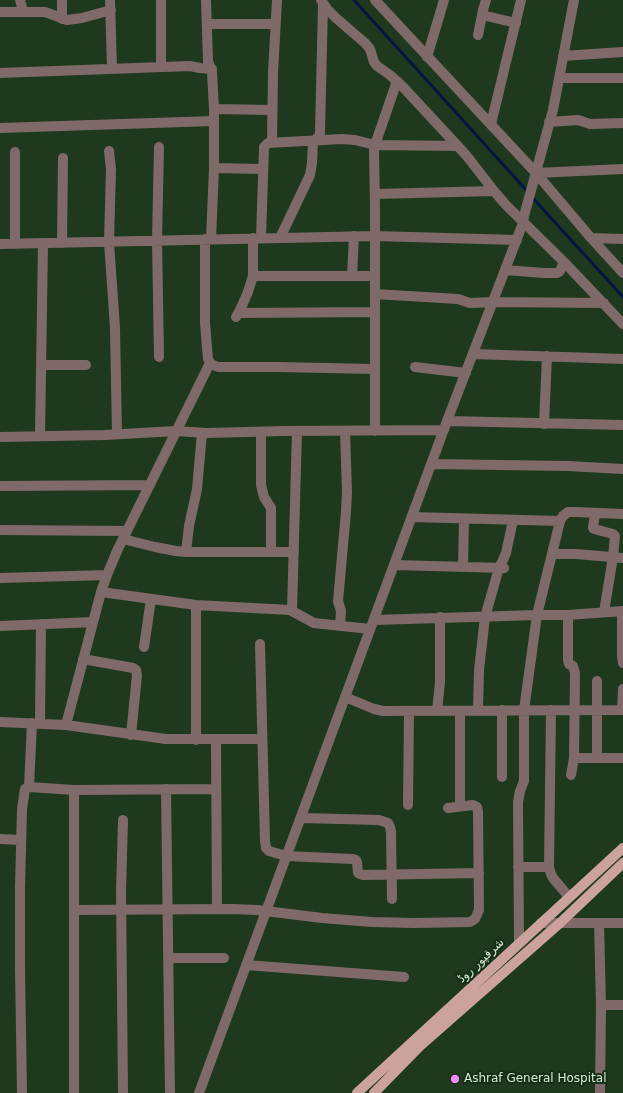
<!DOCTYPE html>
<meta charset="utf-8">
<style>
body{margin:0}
canvas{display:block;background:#1e391d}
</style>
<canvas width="623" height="1093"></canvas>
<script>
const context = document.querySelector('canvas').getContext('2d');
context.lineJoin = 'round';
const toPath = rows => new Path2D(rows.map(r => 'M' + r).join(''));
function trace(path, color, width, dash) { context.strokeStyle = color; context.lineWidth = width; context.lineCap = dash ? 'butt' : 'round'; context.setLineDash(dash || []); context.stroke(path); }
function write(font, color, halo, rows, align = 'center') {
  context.font = font + ' "DejaVu Sans",Cairo,sans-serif'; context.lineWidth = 4; context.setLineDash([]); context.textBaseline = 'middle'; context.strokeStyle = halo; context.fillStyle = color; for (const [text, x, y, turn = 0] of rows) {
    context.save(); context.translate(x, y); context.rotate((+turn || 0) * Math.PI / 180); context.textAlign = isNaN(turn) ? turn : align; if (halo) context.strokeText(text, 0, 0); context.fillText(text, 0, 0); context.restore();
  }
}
trace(toPath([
 [354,0,528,192],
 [531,196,623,297]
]), '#051541', 3);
trace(toPath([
 [20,0,23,11],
 [62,0,62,19],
 [110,0,112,68],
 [206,0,208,61,212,72,214,109,214,168,211,239],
 [321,0,328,10,336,18,365,43,370,49,374,62,377,66,390,75,403,87,466,155,494,191,506,205,564,262,623,324],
 [375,0,536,173,591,238,623,273],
 [0,12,45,12,67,20,82,18,111,10],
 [482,15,516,23],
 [207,24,275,24],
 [478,35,483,10,486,0],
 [563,56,622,52],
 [427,57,444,0],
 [161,67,161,0],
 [0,73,190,66,200,68,212,69],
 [559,78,623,78],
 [214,109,272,110],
 [549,122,578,120,590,124,623,123],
 [491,124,521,0],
 [0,128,214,121],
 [272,142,273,73,277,0],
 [109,151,111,169,109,242,115,328,117,434],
 [15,152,15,244],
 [214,168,263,169],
 [536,173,623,169],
 [375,194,494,191],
 [261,238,264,147,268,143,342,139,355,140,375,145,458,146],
 [280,238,310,175,312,163,313,142,319,136,320,132,323,4],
 [591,238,623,239],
 [205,239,205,323,208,359,211,364,218,367,279,367,375,369],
 [62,243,63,158],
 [0,244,375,236,517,240],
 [505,270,544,273,557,273,560,271,564,262],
 [253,276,375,276],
 [352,276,354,236],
 [375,294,458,299,470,303,493,302,604,303],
 [239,313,375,312],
 [236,317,240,310,248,292,253,276,253,238],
 [473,354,623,359],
 [159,357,157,240,159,147],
 [41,365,86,365],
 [415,367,466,373],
 [447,421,623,425],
 [544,424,547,356],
 [375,431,375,208,374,150,376,142,397,81],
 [261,432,261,485,264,497,271,508,271,552],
 [40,436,43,243],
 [0,437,105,435,176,431,207,433,284,431,444,430],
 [432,464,568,466,623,469],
 [0,486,150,485],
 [595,513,593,528,594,529,613,534,615,536,613,557,604,612],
 [412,517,560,521],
 [0,530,127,531],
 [123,539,155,547,176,551,186,552,294,552],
 [186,552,189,526,197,489,202,433],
 [552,554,576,554,623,558],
 [394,565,504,568],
 [463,567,464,519],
 [0,578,107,575],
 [101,592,196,605,290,610,314,623,370,629],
 [292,611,297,431],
 [622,611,622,656,623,663],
 [568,615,568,660,569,664,573,666,575,673,574,758,571,775],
 [374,620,537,615,568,615,623,611],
 [0,626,93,622],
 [340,626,341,611,338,601,346,512,347,492,345,431],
 [260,644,265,841,266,848,269,851,286,856,353,859,356,860,357,862,358,873,363,875,479,873],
 [144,647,151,599],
 [83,659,133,668,136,670,137,675,131,735],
 [345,697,374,709,383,711,623,710],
 [478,710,479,670,485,617,499,568,503,560,506,553,513,520],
 [551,710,549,867,551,874,553,878,569,897],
 [622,710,623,689],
 [437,711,440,682,440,617],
 [0,722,66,725,166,739,262,739],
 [40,723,41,624],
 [66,725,101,592,107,575,117,551,210,363],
 [196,740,196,605],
 [216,740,217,909],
 [574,758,623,758],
 [597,758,597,681],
 [502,777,502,710],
 [29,787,32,723],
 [166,789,170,1093],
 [74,790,74,1093],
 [408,805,409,711],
 [460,806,460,711],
 [301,818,379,820,388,823,390,827,391,832,392,899],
 [123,820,121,892,123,1093],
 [0,839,21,840],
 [518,867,549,867],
 [74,910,234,909,257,910,322,918,372,922,414,923,470,922,475,919,479,910,478,812,477,807,473,805,448,808],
 [541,923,623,923],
 [599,923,601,1005,600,1093],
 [519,943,518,802,520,791,524,781,524,710,537,615,560,521,563,516,568,512,575,512,623,514],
 [169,958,224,958],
 [246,965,404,977],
 [601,1005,623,1005],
 [22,1093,20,969,20,887,22,809,25,789,29,787,74,790,215,789],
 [199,1093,447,421,523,223,524,216,553,110,574,0]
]), '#7f6a69', 10);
trace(toPath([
 [357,1093,623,848],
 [374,1093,420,1046,560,923,623,863]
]), '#cca29e', 10);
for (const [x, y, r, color] of [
 [455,1079,5,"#ee8bf8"]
]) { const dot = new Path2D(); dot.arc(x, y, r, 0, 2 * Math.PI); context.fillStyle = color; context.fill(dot); trace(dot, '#142f14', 1.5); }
write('12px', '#d7e8d6', '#142f14', [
 ["شرقپور روڈ",481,961,-43]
]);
write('12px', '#d7e8d6', '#142f14', [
 ["Ashraf General Hospital",464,1079]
], 'left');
</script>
